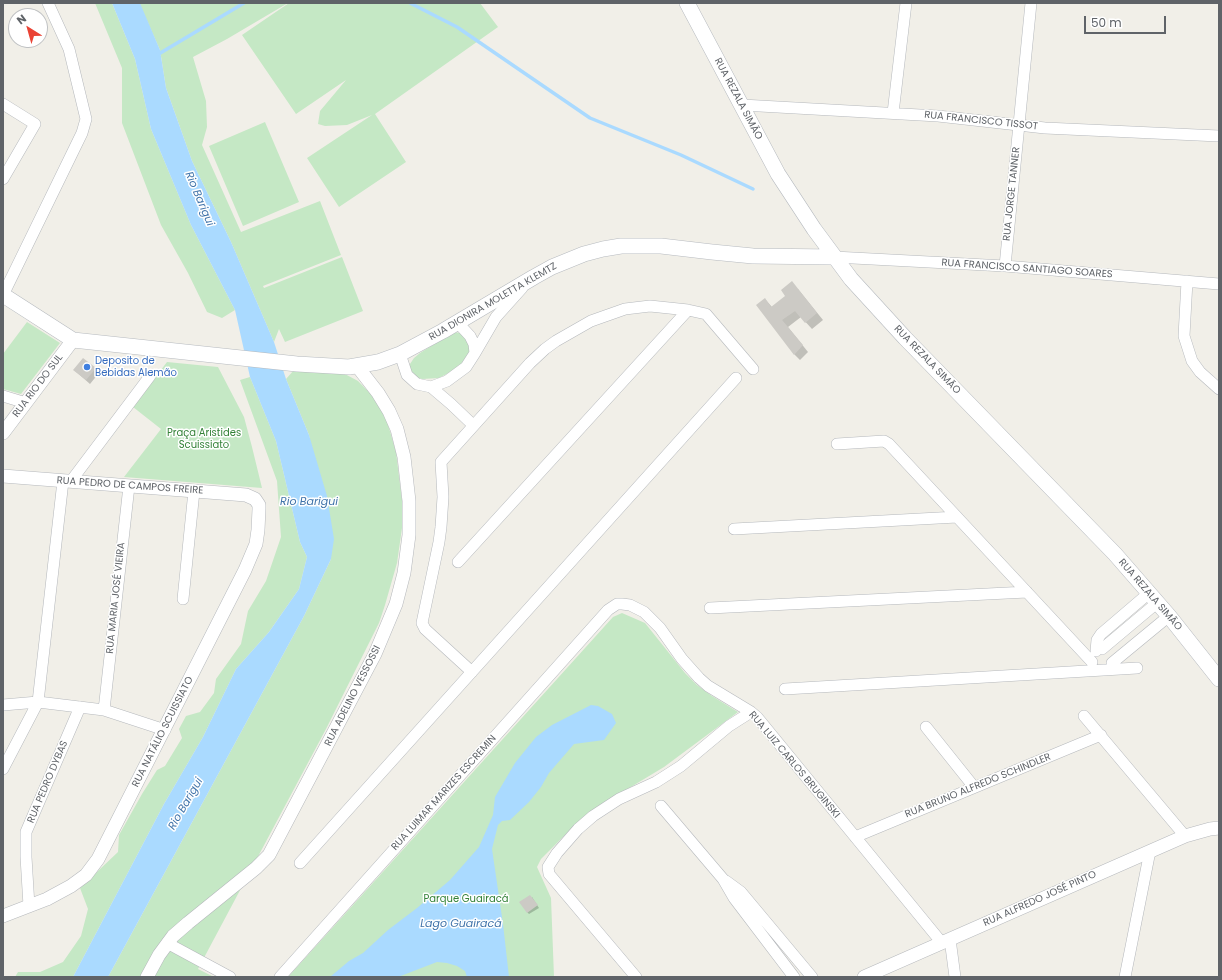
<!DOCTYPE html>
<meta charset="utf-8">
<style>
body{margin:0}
#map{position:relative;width:1222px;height:980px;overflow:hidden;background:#f1efe8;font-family:Poppins,sans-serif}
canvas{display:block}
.frame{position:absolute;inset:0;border:4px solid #5f6368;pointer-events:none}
.north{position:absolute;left:8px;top:8px;width:40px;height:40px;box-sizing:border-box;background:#fff;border:1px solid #bfc1c3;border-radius:50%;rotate:323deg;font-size:11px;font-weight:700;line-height:16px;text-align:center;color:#5f6368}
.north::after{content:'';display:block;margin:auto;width:14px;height:18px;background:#ea4335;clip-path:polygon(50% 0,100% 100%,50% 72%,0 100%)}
.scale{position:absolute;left:1084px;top:16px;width:82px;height:18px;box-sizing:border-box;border:2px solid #5f6368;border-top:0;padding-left:5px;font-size:12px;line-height:14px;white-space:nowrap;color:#5f6368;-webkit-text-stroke:3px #fff;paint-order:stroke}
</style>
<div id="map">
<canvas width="1222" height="980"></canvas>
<div class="frame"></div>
<div class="north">N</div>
<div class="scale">50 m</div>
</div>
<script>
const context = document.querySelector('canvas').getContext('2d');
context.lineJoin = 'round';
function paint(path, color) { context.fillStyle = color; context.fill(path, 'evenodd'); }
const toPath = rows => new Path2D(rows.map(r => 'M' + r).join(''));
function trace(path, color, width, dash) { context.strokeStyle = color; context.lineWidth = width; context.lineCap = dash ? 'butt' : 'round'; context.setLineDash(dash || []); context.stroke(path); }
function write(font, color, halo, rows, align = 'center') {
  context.font = font + ' Poppins,sans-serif'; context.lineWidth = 3; context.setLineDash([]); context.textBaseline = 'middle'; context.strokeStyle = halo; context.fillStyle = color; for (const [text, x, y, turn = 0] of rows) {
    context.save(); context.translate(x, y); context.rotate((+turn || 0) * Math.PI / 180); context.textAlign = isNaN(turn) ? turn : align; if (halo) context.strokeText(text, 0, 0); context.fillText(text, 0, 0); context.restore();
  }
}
paint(toPath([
 [95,3,112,3,135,59,151,129,191,225,235,310,222,318,207,312,188,273,161,225,122,123,122,68],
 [139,3,288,3,227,39,193,57,206,101,207,127,202,145,241,232,320,201,341,255,263,286,264,288,342,257,363,311,285,342,279,329,274,342,231,242,192,161,166,88,160,50],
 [289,3,480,3,498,27,375,114,406,162,339,207,307,158,372,115,347,125,325,126,318,124,320,111,346,80,296,114,242,35],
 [265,122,299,202,243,226,209,146],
 [27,322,60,343,21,394,3,389,3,354],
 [454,332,460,333,464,336,470,346,469,353,461,364,454,370,439,378,422,379,416,377,412,373,409,368,410,364,414,358,420,353],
 [167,362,218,367,244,417,252,447,262,488,124,477,161,429,133,407],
 [294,370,343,373,358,381,371,394,381,409,387,421,396,452,402,500,402,528,397,563,385,605,379,623,326,729,198,969,214,977,108,977,304,616,331,559,309,435,286,379],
 [250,377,276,441,300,542,307,557,299,589,269,632,236,669,203,737,164,804,73,977,15,977,18,972,40,972,63,962,81,936,88,909,80,888,118,852,119,835,142,794,157,770,165,766,182,738,179,729,186,716,200,712,214,693,216,679,241,644,248,611,266,581,281,537,277,481,240,380],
 [622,613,645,623,685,673,697,685,712,696,738,712,664,767,596,808,579,821,541,859,537,867,551,898,554,977,288,977,613,617]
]), '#c5e8c5');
paint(toPath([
 [112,3,140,3,160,50,166,88,192,161,231,242,274,342,286,379,309,435,327,496,334,539,331,559,304,616,108,977,73,977,164,804,203,737,236,669,269,632,299,589,307,557,300,542,276,441,250,377,235,310,191,225,151,129,135,59],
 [591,705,598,706,612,714,616,723,604,740,574,744,549,773,541,787,529,802,510,820,502,821,498,825,492,849,503,924,509,977,467,977,465,971,457,966,447,963,437,962,398,977,330,977,349,961,363,953,388,930,417,908,450,880,479,847,493,815,495,797,515,763,536,737,552,725]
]), '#aadaff');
paint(toPath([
 [798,289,823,320,812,329,801,317,788,327,808,352,800,360,794,354,765,299,772,307],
 [95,369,99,373,90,384,74,370],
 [532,897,539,908,529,914,527,912]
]), '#0003');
trace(toPath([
 [410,3,457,27,590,118,681,155,753,189],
 [157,55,244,3]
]), '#aadaff', 3.5);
paint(toPath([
 [792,281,817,313,805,323,795,311,782,320,803,345,794,355,756,305,765,298,771,307,785,296,781,290],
 [83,358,96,368,86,380,73,370],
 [530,895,538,905,527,913,519,902]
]), '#cccac5');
const minor = toPath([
 [3,104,35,124,3,179],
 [742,105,938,116,1045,128,1219,136],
 [893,113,906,3],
 [834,257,1005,266,1219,284],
 [1005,266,1031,3],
 [1187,281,1184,336,1192,361,1200,372,1219,389],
 [3,295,82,133,86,119,69,49,48,3],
 [475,353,496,317,522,288],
 [400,354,407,375,417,384,431,387,447,381,466,367,475,353,474,344,470,336,457,322],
 [431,387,451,404,473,425],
 [3,396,26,403],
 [837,444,884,441,889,444,1092,662],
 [71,481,150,376],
 [734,529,957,517],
 [458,562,688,310],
 [183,599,194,491],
 [710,608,1027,592],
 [1102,649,1158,602],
 [1096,651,1097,640,1101,634,1149,593],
 [1112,663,1169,616],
 [472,672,425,629,422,623,439,542,441,527,443,497,441,462,530,363,545,349,556,341,591,321,625,309,650,306,688,310,706,314,753,369],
 [785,689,1137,668],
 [3,705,38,702,104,710,165,730],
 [104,710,129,486],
 [1084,716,1185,836],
 [926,727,974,787],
 [3,769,38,702,63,481],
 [661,806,723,879,734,898,794,977],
 [855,837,1101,735],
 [300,863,736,378],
 [726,881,741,892,812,977],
 [29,906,26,857,26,832,80,707],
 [950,939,955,977],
 [167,943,230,977],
 [280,977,608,610,617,604,622,604,630,605,644,612,660,628,682,659,699,678,708,686,751,712,757,717,942,943],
 [636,977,549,874,548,867,557,853,578,829,593,816,619,799,656,782,681,766,729,726,751,712],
 [1125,977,1150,851]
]);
const tertiary = toPath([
 [3,433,73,340],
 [3,476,246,495,255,499,259,505,259,509,258,530,256,544,245,570,98,859,86,875,71,886,47,899,3,916],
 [147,977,159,955,173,936,188,923,256,868,269,855,375,654,396,604,404,573,409,535,409,501,404,457,397,429,389,411,378,393,357,366],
 [864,977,1185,836,1210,829,1219,828]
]);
const secondary = toPath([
 [687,3,778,174,814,229,851,279,905,338,1115,554,1169,616,1219,679],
 [3,295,73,340,297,364,349,367,378,362,400,354,443,331,534,277,552,267,584,254,603,249,621,246,661,246,712,252,753,256,834,257]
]);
trace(minor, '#b5b8bc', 12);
trace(tertiary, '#b5b8bc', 14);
trace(secondary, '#b6babf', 16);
trace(minor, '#fff', 11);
trace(tertiary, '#fff', 13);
trace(secondary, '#fff', 15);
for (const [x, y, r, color] of [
 [87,367,4,"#3f7fe0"]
]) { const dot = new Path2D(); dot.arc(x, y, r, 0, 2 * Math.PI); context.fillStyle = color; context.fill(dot); trace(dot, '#fff', 1.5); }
write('10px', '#5f6368', '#fff', [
 ["RUA REZALA SIMÃO",738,99,62],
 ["RUA FRANCISCO TISSOT",981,121,6],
 ["RUA JORGE TANNER",1012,194,-84],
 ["RUA FRANCISCO SANTIAGO SOARES",1027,269,4],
 ["RUA DIONIRA MOLETTA KLEMTZ",493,302,-30],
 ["RUA REZALA SIMÃO",927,360,46],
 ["RUA RIO DO SUL",38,386,-53],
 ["RUA PEDRO DE CAMPOS FREIRE",130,486,4],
 ["RUA REZALA SIMÃO",1150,595,49],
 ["RUA MARIA JOSÉ VIEIRA",116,598,-84],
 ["RUA ADELINO VESSOSSI",353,696,-63],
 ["RUA NATÁLIO SCUISSIATO",163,732,-63],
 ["RUA LUIZ CARLOS BRUGINSKI",794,765,50],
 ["RUA PEDRO DYBAS",48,782,-67],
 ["RUA BRUNO ALFREDO SCHINDLER",978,786,-22],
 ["RUA LUIMAR MARIZES ESCREMIN",444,793,-48],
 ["RUA ALFREDO JOSÉ PINTO",1040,899,-24]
]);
write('10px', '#366cbe', '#fff', [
 ["Deposito de",95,361],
 ["Bebidas Alemão",95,373]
], 'left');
write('10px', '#348238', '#fff', [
 ["Praça Aristides",204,433],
 ["Scuissiato",204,445],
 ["Parque Guairacá",466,899]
]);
write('italic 11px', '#4174aa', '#fff', [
 ["Rio Barigui",199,199,67],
 ["Rio Barigui",309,502],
 ["Rio Barigui",186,804,-60],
 ["Lago Guairacá",461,924]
]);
</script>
